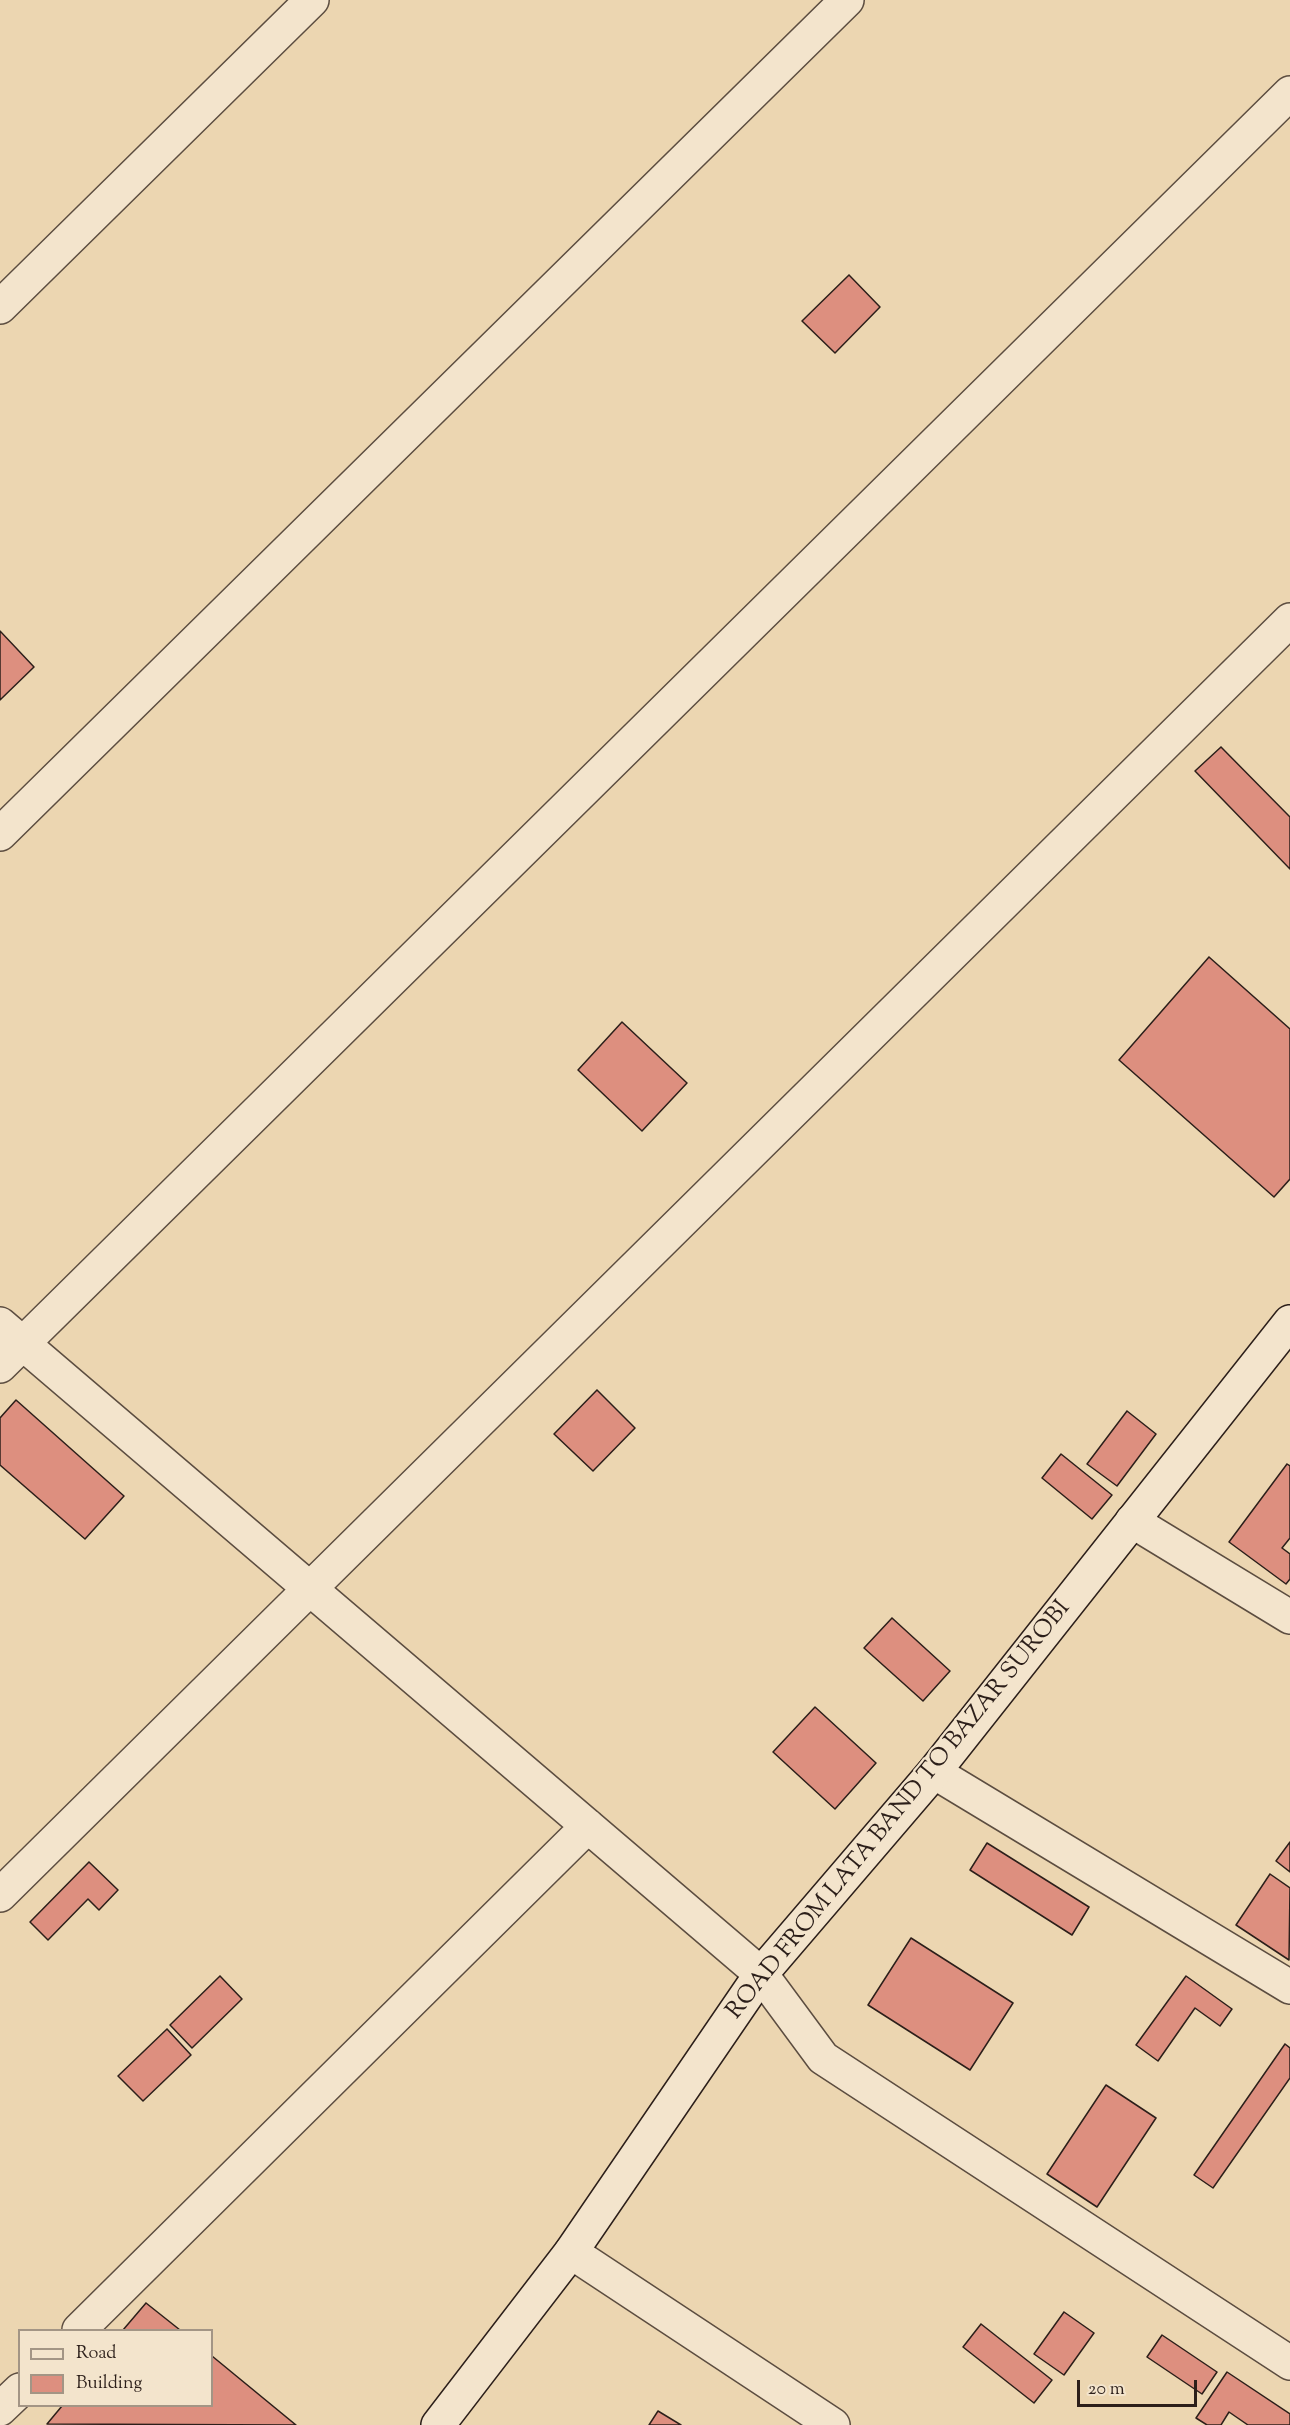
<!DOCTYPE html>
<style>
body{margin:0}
#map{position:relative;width:1290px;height:2425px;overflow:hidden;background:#ecd6b1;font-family:"Sorts Mill Goudy",serif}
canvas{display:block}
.legend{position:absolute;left:18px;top:2329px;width:195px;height:78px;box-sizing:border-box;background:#f3e4cc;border:2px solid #a39585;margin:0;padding:8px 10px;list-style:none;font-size:18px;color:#2c1f1a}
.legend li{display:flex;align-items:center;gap:12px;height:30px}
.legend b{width:30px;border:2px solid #a39585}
.scale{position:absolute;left:1077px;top:2380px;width:120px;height:27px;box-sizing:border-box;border:3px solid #2c1f1a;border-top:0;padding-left:8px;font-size:18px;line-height:21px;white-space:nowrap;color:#2c1f1a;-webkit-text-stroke:4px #f3e4cc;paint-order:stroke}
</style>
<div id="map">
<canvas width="1290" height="2425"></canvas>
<ul class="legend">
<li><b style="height:8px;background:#f3e4cc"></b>Road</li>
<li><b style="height:16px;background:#dd8f7f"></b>Building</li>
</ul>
<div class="scale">20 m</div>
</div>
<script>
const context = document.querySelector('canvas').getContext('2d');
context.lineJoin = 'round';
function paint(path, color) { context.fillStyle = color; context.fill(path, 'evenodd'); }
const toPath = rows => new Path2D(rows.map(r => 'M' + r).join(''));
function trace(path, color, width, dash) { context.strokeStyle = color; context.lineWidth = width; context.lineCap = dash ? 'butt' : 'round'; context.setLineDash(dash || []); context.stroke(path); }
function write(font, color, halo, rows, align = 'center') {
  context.font = font + ' "Sorts Mill Goudy",serif'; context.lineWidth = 4.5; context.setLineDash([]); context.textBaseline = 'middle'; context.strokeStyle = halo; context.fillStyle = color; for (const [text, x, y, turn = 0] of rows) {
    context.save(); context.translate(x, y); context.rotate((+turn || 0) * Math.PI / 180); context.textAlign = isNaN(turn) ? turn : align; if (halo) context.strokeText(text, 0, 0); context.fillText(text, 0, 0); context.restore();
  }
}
const building = toPath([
 [849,275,880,307,835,353,802,321,849,275],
 [0,631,34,667,0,700,0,631],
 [1221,747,1290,817,1290,869,1195,771,1221,747],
 [1209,957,1290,1029,1290,1179,1274,1197,1119,1060,1209,957],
 [622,1022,687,1083,642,1131,578,1070,622,1022],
 [597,1390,635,1428,593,1471,554,1434,597,1390],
 [16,1400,124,1496,85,1539,0,1465,0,1418,16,1400],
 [1127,1411,1156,1434,1117,1486,1087,1464,1127,1411],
 [1061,1454,1112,1495,1092,1519,1042,1478,1061,1454],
 [1287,1464,1290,1466,1290,1538,1282,1548,1290,1554,1290,1579,1286,1584,1229,1542,1287,1464],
 [892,1618,950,1671,923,1701,864,1648,892,1618],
 [815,1707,876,1763,835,1809,773,1752,815,1707],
 [1290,1842,1290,1872,1276,1861,1290,1842],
 [987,1843,1089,1907,1072,1935,970,1870,987,1843],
 [89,1862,118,1890,99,1910,88,1899,48,1940,30,1922,89,1862],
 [1270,1874,1290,1888,1289,1960,1236,1925,1270,1874],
 [911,1938,1013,2003,970,2070,868,2005,911,1938],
 [220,1976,242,1999,192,2048,170,2025,220,1976],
 [1186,1976,1232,2009,1220,2026,1195,2008,1158,2061,1136,2045,1186,1976],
 [167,2029,191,2055,143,2101,118,2076,167,2029],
 [1285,2044,1290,2048,1290,2078,1213,2188,1194,2175,1285,2044],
 [1106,2085,1156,2118,1097,2207,1047,2174,1106,2085],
 [146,2303,180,2330,123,2330,146,2303],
 [1064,2312,1094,2333,1064,2375,1034,2354,1064,2312],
 [981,2324,1052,2380,1034,2403,963,2347,981,2324],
 [1162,2335,1217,2372,1202,2394,1147,2357,1162,2335],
 [212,2356,296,2425,47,2424,62,2406,212,2406,212,2356],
 [1227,2372,1290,2414,1290,2425,1248,2425,1229,2412,1221,2425,1207,2425,1196,2418,1227,2372],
 [658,2411,681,2425,649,2425,658,2411]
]);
paint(building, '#dd8f7f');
trace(building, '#2c1f1a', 1.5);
const minor = toPath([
 [0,307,312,0],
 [0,834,847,0],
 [0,1324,761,1974,823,2058,1290,2363],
 [0,1366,1290,93],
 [1132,1521,1290,1617],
 [934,1772,1290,1987],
 [0,1895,1290,620],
 [571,2252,833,2425],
 [79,2330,588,1826],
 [0,2409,20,2390]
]);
const secondary = toPath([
 [438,2425,571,2252,761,1974,934,1772,1290,1322]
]);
trace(minor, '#5c4d40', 36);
trace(secondary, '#2c1f1a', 36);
trace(minor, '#f3e4cc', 33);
trace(secondary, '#f3e4cc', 33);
write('24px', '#2c1f1a', '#f3e4cc', [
 ["ROAD FROM LATA BAND TO BAZAR SUROBI",900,1811,-51]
]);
</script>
